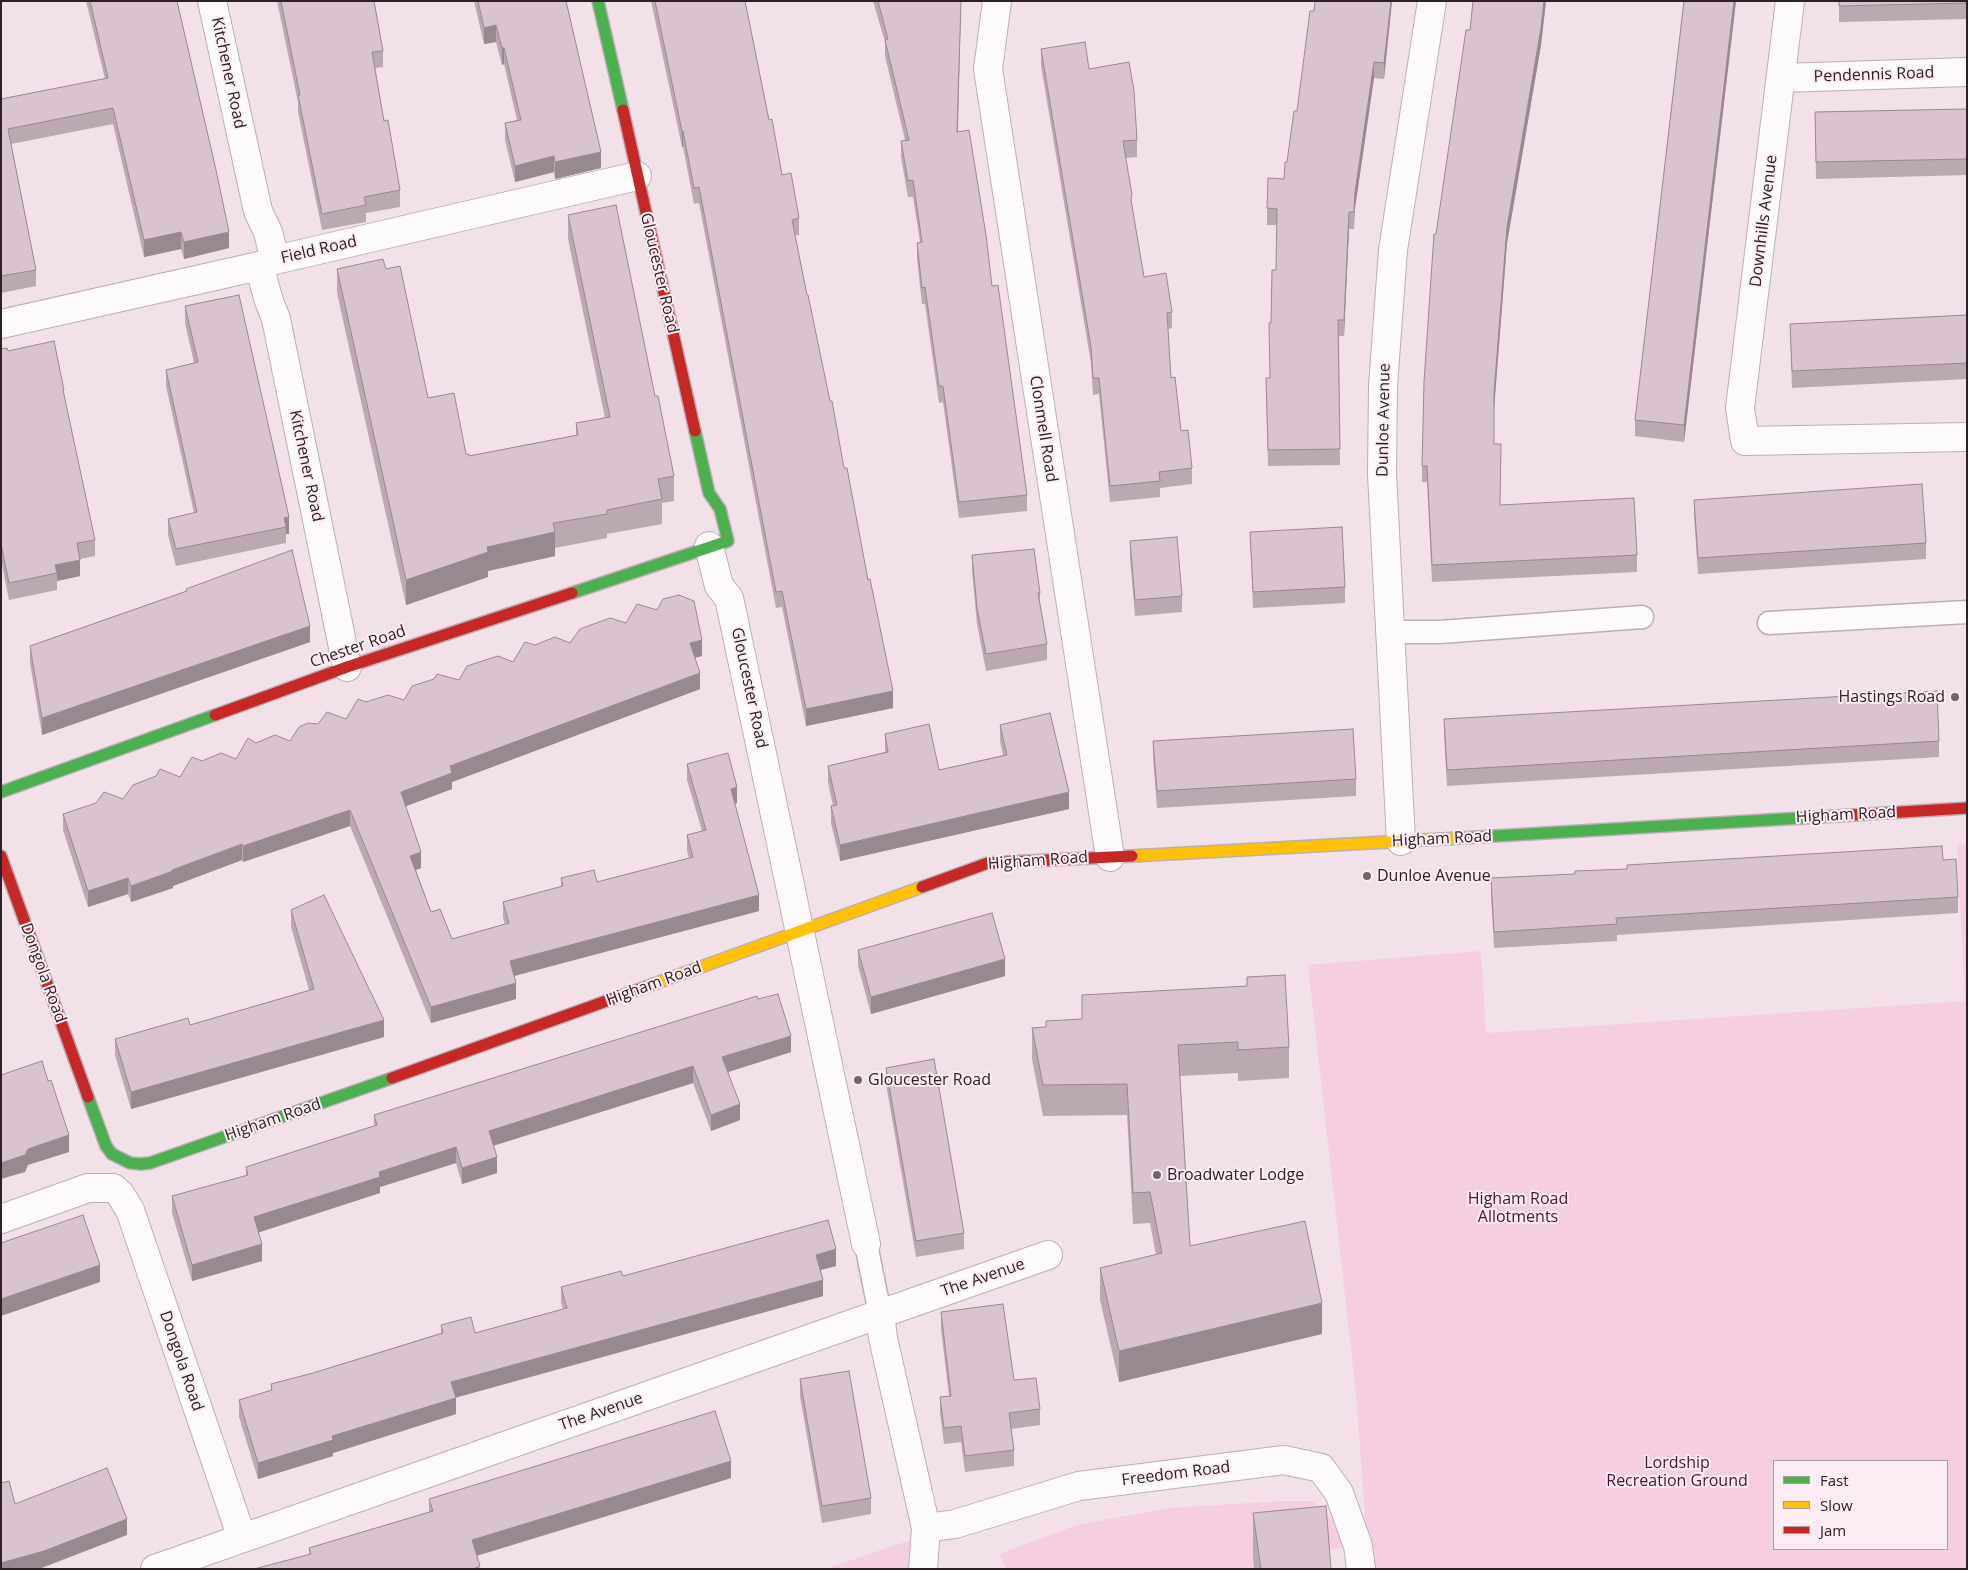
<!DOCTYPE html>
<style>
body{margin:0}
#map{position:relative;width:1968px;height:1570px;overflow:hidden;background:#f2e1e9;font-family:"Open Sans",sans-serif}
canvas{display:block}
.frame{position:absolute;inset:0;border:2px solid #2c2126;pointer-events:none}
.legend{position:absolute;left:1773px;top:1460px;width:175px;height:90px;box-sizing:border-box;background:#feecf4;border:1px solid #aa9ba2;margin:0;padding:6px 9px;list-style:none;font-size:15px;color:#2c2126}
.legend li{display:flex;align-items:center;gap:10px;height:25px}
.legend b{width:25px;border:1px solid #aa9ba2}
</style>
<div id="map">
<canvas width="1968" height="1570"></canvas>
<div class="frame"></div>
<ul class="legend">
<li><b style="height:6px;background:#4caf50"></b>Fast</li>
<li><b style="height:6px;background:#ffc107"></b>Slow</li>
<li><b style="height:6px;background:#c62828"></b>Jam</li>
</ul>
</div>
<script>
const context = document.querySelector('canvas').getContext('2d');
context.lineJoin = 'round';
function paint(path, color) { context.fillStyle = color; context.fill(path, 'evenodd'); }
const toPath = rows => new Path2D(rows.map(r => 'M' + r).join(''));
function trace(path, color, width, dash) { context.strokeStyle = color; context.lineWidth = width; context.lineCap = dash ? 'butt' : 'round'; context.setLineDash(dash || []); context.stroke(path); }
function write(font, color, halo, rows, align = 'center') {
  context.font = font + ' "Open Sans",sans-serif'; context.lineWidth = 4; context.setLineDash([]); context.textBaseline = 'middle'; context.strokeStyle = halo; context.fillStyle = color; for (const [text, x, y, turn = 0] of rows) {
    context.save(); context.translate(x, y); context.rotate((+turn || 0) * Math.PI / 180); context.textAlign = isNaN(turn) ? turn : align; if (halo) context.strokeText(text, 0, 0); context.fillText(text, 0, 0); context.restore();
  }
}
paint(toPath([
 [1967,844,1967,1569,1369,1569,1356,1395,1308,965,1481,951,1486,1033,1965,1001,1957,845],
 [1774,1461,1947,1461,1947,1549,1774,1549],
 [1284,1501,1313,1501,1333,1520,1343,1548,1253,1557,1254,1569,1006,1569,999,1554,1077,1525,1169,1508],
 [911,1540,908,1569,825,1569]
]), '#f6cee2');
const lane = toPath([
 [1769,623,1967,612],
 [1391,632,1440,632,1642,617],
 [866,1244,880,1314]
]);
const street = toPath([
 [212,1,258,211,268,232,275,260],
 [997,1,988,69,1110,857],
 [1790,1,1740,408,1745,441,1967,437],
 [1781,78,1967,72],
 [259,266,269,301,276,319,347,667],
 [1,324,259,266,275,260,637,176],
 [709,546,719,586,729,598,866,1244],
 [1401,841,1382,474,1383,386,1393,250,1432,1],
 [1,1219,88,1188,113,1188,120,1194,130,1210,242,1538],
 [880,1314,883,1338,926,1528,923,1569],
 [926,1528,955,1524,1079,1486,1284,1460,1321,1468,1339,1493,1358,1546,1361,1569],
 [155,1569,1048,1255]
]);
const fast = toPath([
 [598,1,623,110],
 [572,593,728,541,720,509,709,493,695,431],
 [1,792,215,715],
 [1461,838,1853,815],
 [88,1097,106,1146,112,1154,130,1163,141,1164,150,1163,392,1078]
]);
const slow = toPath([
 [1132,856,1461,838],
 [651,985,922,887]
]);
const jam = toPath([
 [623,110,695,431],
 [215,715,347,667,572,593],
 [1853,815,1967,808],
 [1,856,88,1097],
 [922,887,988,863,1132,856],
 [392,1078,651,985]
]);
trace(lane, '#bbaeb4', 25);
trace(street, '#bbaeb4', 30);
trace(fast, '#bbaeb4', 14);
trace(slow, '#bbaeb4', 14);
trace(jam, '#bbaeb4', 14);
trace(lane, '#fdfafc', 22);
trace(street, '#fdfafc', 28);
trace(fast, '#4caf50', 11);
trace(slow, '#ffc107', 11);
trace(jam, '#c62828', 11);
paint(toPath([
 [86,1,177,1,229,248,184,259,181,249,144,257,113,124,11,144,36,270,36,286,1,293,1,99,105,79],
 [277,1,374,1,383,51,383,67,375,68,384,121,400,190,400,207,366,213,366,222,322,230,298,112,298,102],
 [474,1,566,1,601,168,555,179,554,172,515,182,505,140,505,123,517,120,504,64,502,65,496,42,484,44],
 [651,1,745,1,769,120,782,175,799,218,799,235,795,235,807,295,868,580,893,708,806,726,782,607,776,608,699,203,694,204,683,147,682,147],
 [873,1,961,1,958,132,992,286,1027,495,1027,511,959,518,943,402,939,403,925,304,922,304,917,259,917,243,920,242,913,197,908,197,901,157,901,141,905,140,885,56,885,42],
 [1315,1,1392,1,1384,79,1374,78,1355,208,1354,229,1349,229,1344,336,1339,336,1340,465,1268,466,1266,378,1270,378,1271,323,1276,270,1277,225,1267,225,1267,208,1284,179,1297,111],
 [1473,1,1546,1,1541,45,1507,243,1494,409,1494,444,1500,505,1637,555,1637,572,1432,582,1427,482,1422,482,1422,466],
 [1684,1,1736,1,1684,442,1635,436,1635,420],
 [1839,1,1967,1,1967,19,1839,22],
 [1041,49,1089,69,1137,140,1137,157,1126,158,1132,207,1144,277,1172,312,1172,328,1168,329,1171,378,1181,431,1192,468,1192,484,1160,488,1160,497,1110,502,1099,394,1093,395,1091,363,1041,66],
 [1967,109,1967,175,1816,179,1815,112],
 [568,215,655,396,674,476,674,501,662,503,662,524,607,534,607,538,555,548,555,556,488,571,488,577,406,605,337,293,337,269,386,269,428,398,466,454,469,456,576,435,576,423,605,418,568,239],
 [239,295,289,534,286,534,286,543,176,566,168,535,168,519,194,513,166,386,166,370,194,363,185,323,185,306],
 [1967,315,1967,379,1792,388,1790,324],
 [1,349,8,351,64,397,95,540,95,556,80,559,80,576,57,581,57,590,9,600,1,560],
 [1694,500,1926,543,1926,559,1698,574,1694,516],
 [1250,532,1345,587,1345,603,1253,608],
 [1130,541,1182,596,1182,612,1135,616,1130,558],
 [972,555,1040,593,1040,606,1047,644,1047,660,986,671,977,624,972,571],
 [186,591,310,642,42,735,30,663,30,646],
 [570,643,702,656,695,658,700,689,452,782,452,789,406,806,421,868,416,870,431,912,452,939,505,924,503,918,503,902,561,887,561,878,597,882,689,858,687,851,687,835,702,831,687,780,687,764,737,803,735,804,759,911,514,976,516,999,431,1023,350,826,243,862,242,860,173,886,173,888,131,902,128,894,88,907,63,830,63,814,123,799,180,777,202,761,236,759,256,743,290,741,318,724,346,719,366,702,404,700,459,680,513,662,535,645],
 [1444,719,1939,741,1939,757,1447,786,1444,735],
 [1000,725,1069,809,840,861,831,823,831,806,833,806,828,782,828,766,885,752,885,734,939,770,1003,755,1000,741],
 [1153,741,1356,779,1356,796,1157,808,1153,757],
 [1943,860,1958,897,1958,913,1617,935,1617,941,1494,948,1491,894,1491,878],
 [291,910,384,1037,131,1109,115,1055,115,1039,190,1025,309,990,291,927],
 [858,950,1005,976,871,1014,858,966],
 [1247,977,1289,1047,1289,1078,1238,1081,1238,1073,1180,1076,1190,1246,1322,1334,1119,1382,1100,1300,1100,1268,1156,1255,1150,1223,1133,1224,1127,1115,1043,1116,1032,1059,1032,1028,1046,1027,1082,1019,1082,995,1247,986],
 [758,999,791,1052,728,1072,740,1120,711,1131,693,1083,493,1146,497,1173,462,1184,456,1163,380,1187,380,1193,258,1232,262,1261,192,1281,172,1213,172,1196,246,1176,246,1167,374,1126,374,1115],
 [886,1068,964,1233,964,1249,916,1257,886,1084],
 [836,1266,821,1270,823,1296,456,1397,456,1414,333,1453,333,1456,258,1479,239,1417,239,1400,271,1391,271,1384,313,1373,441,1333,441,1325,475,1333,563,1309,561,1303,561,1287,623,1276],
 [941,1312,1014,1380,1040,1409,1040,1425,1011,1429,1014,1450,1014,1466,965,1472,961,1442,944,1444,940,1413,940,1397,949,1396,941,1329],
 [800,1379,871,1498,871,1514,822,1523,800,1396],
 [731,1478,477,1556,480,1569,309,1555,309,1548,429,1512,429,1499],
 [1253,1513,1331,1569,1254,1569,1253,1557]
]), '#baa9b1');
paint(toPath([
 [961,1,957,149,957,132],
 [1391,1,1392,1,1384,79,1384,63],
 [1544,1,1546,1,1541,45,1507,243,1494,409,1494,393,1507,227],
 [1734,1,1736,1,1684,442,1684,425],
 [496,25,496,42,484,44,484,28],
 [502,48,504,48,504,64,502,65],
 [1374,62,1374,78,1355,208,1354,229,1355,192],
 [682,131,683,131,683,147,682,147],
 [601,152,601,168,555,179,555,162],
 [554,156,554,172,515,182,515,166],
 [1349,212,1349,229,1344,336,1344,320],
 [181,232,181,249,144,257,144,240],
 [229,232,229,248,184,259,184,242],
 [289,517,289,534,286,534,286,527,284,518],
 [555,532,555,556,488,571,488,577,406,605,406,580,487,547],
 [80,560,80,576,57,581,57,573,55,565],
 [310,626,310,642,42,735,42,718],
 [702,640,702,656,690,659,690,643],
 [700,673,700,689,452,782,452,789,401,808,401,792,450,766],
 [893,691,893,708,806,726,806,709],
 [737,787,737,803,731,805,731,789],
 [1069,792,1069,809,840,861,840,845],
 [350,810,350,826,243,862,243,846],
 [242,844,242,860,173,886,173,888,131,902,131,886],
 [421,852,421,868,410,872,410,856],
 [128,878,128,894,88,907,88,891],
 [759,895,759,911,510,977,510,961],
 [1005,959,1005,976,871,1014,871,997],
 [516,983,516,999,431,1023,431,1007],
 [384,1020,384,1037,131,1109,131,1092],
 [791,1036,791,1052,722,1074,722,1057],
 [693,1066,693,1083,489,1147,489,1131],
 [740,1104,740,1120,711,1131,711,1115],
 [69,1135,69,1152,28,1165,25,1172,1,1179,1,1163,28,1149],
 [456,1147,456,1163,380,1187,380,1193,254,1234,254,1217,379,1172],
 [497,1157,497,1173,462,1184,462,1168],
 [262,1244,262,1261,192,1281,192,1265],
 [836,1249,836,1266,816,1271,816,1255],
 [100,1265,100,1282,1,1316,1,1299],
 [823,1280,823,1296,451,1399,451,1382],
 [1322,1303,1322,1334,1119,1382,1119,1351],
 [456,1398,456,1414,333,1453,333,1456,258,1479,258,1463,332,1436],
 [731,1461,731,1478,472,1557,472,1540],
 [127,1519,127,1535,39,1569,1,1569,1,1563]
]), '#978990');
const building = toPath([
 [90,1,177,1,216,170,229,232,184,242,181,232,144,240,113,108,8,129,36,270,1,276,1,99,108,78,90,1],
 [281,1,374,1,383,51,372,52,384,121,388,120,400,190,364,197,366,205,322,214,298,95,300,95,281,1],
 [478,1,566,1,601,152,555,162,554,156,515,166,505,123,521,120,504,48,502,48,496,25,484,28,478,1],
 [655,1,745,1,769,120,772,119,782,175,791,173,799,218,792,220,807,295,808,295,830,401,832,401,844,468,847,468,868,580,870,579,893,691,806,709,782,591,776,592,699,187,694,188,683,131,682,131,655,1],
 [878,1,961,1,957,132,969,130,986,235,992,286,998,285,1027,495,959,502,943,386,939,386,925,287,922,288,917,243,922,242,913,180,908,181,901,141,909,140,885,40,888,39,878,1],
 [1315,1,1391,1,1384,63,1374,62,1355,192,1354,212,1349,212,1344,320,1338,320,1340,449,1268,450,1266,378,1270,378,1269,323,1271,323,1272,270,1276,270,1277,209,1267,208,1268,178,1284,179,1285,162,1287,162,1294,111,1297,111,1310,11,1314,11,1315,1],
 [1473,1,1544,1,1541,28,1507,227,1494,393,1494,444,1501,444,1500,505,1634,498,1637,555,1432,565,1427,466,1422,466,1424,382,1434,234,1436,234,1466,30,1470,30,1473,1],
 [1684,1,1734,1,1684,425,1635,420,1684,1],
 [1839,1,1967,1,1967,3,1839,6,1839,1],
 [1085,42,1089,69,1129,62,1134,91,1137,140,1123,141,1132,195,1131,200,1144,277,1166,273,1172,312,1167,313,1171,378,1175,377,1181,431,1188,430,1192,468,1159,472,1160,481,1110,486,1099,378,1093,378,1091,347,1041,49,1085,42],
 [1967,109,1967,159,1816,162,1815,112,1967,109],
 [616,205,655,396,658,396,674,476,658,479,662,499,607,510,607,514,553,523,555,532,487,547,488,552,406,580,337,269,383,259,386,269,400,266,428,398,454,393,466,454,469,454,469,456,578,435,576,423,610,417,568,215,616,205],
 [239,295,289,517,284,518,286,527,176,549,168,519,197,512,166,370,198,362,185,306,239,295],
 [1967,315,1967,363,1792,371,1790,324,1967,315],
 [54,341,64,390,63,390,95,540,77,543,80,560,55,565,57,573,9,583,1,544,1,349,7,348,8,351,54,341],
 [1922,484,1926,543,1698,558,1694,500,1922,484],
 [1342,527,1345,587,1253,592,1250,532,1342,527],
 [1177,537,1182,596,1135,600,1130,541,1177,537],
 [1034,549,1040,593,1038,593,1047,644,986,654,977,608,972,555,1034,549],
 [292,550,310,626,42,718,30,646,187,591,186,589,292,550],
 [679,595,694,601,702,640,690,643,700,673,450,766,452,773,401,792,421,852,410,856,431,912,440,909,452,939,509,923,503,902,563,886,561,878,594,870,597,882,693,857,687,835,706,830,687,764,728,753,737,787,731,789,759,895,510,961,516,983,431,1007,350,810,243,846,242,844,172,870,173,871,131,886,128,878,88,891,63,814,96,803,104,792,123,799,133,785,156,776,160,769,180,777,192,757,202,761,221,753,236,759,248,738,256,743,275,735,290,741,299,727,308,723,318,724,327,712,346,719,358,699,366,702,388,695,404,700,412,686,434,679,437,674,459,680,467,666,498,656,513,662,525,642,535,645,555,637,570,643,580,629,610,618,626,623,637,604,657,610,663,599,679,595],
 [1937,691,1939,741,1447,770,1444,719,1937,691],
 [1050,713,1069,792,840,845,831,806,837,805,828,766,888,752,885,734,929,724,939,770,1007,755,1000,725,1050,713],
 [1353,729,1356,779,1157,791,1153,741,1353,729],
 [1942,846,1943,860,1956,859,1958,897,1616,918,1617,924,1494,932,1491,878,1575,874,1575,871,1627,869,1627,865,1942,846],
 [324,895,384,1020,131,1092,115,1039,188,1018,190,1025,314,989,291,910,324,895],
 [992,913,1005,959,871,997,858,950,992,913],
 [1285,975,1289,1047,1238,1050,1238,1042,1178,1045,1190,1246,1305,1221,1322,1303,1119,1351,1100,1268,1162,1253,1150,1192,1133,1193,1127,1084,1043,1085,1032,1028,1046,1027,1046,1021,1082,1019,1082,995,1247,986,1247,977,1285,975],
 [778,994,791,1036,722,1057,740,1104,711,1115,693,1066,489,1131,497,1157,462,1168,456,1147,379,1172,380,1177,254,1217,262,1244,192,1265,172,1196,248,1175,246,1167,377,1125,374,1115,757,996,758,999,778,994],
 [934,1059,964,1233,916,1241,886,1068,934,1059],
 [42,1061,48,1081,51,1080,69,1135,28,1149,25,1155,1,1163,1,1075,42,1061],
 [83,1215,100,1265,1,1299,1,1243,83,1215],
 [828,1220,836,1249,816,1255,823,1280,451,1382,456,1398,332,1436,333,1440,258,1463,239,1400,272,1390,271,1384,313,1373,443,1333,441,1325,471,1317,475,1333,567,1308,561,1287,621,1271,623,1276,828,1220],
 [1003,1304,1014,1380,1036,1378,1040,1409,1009,1413,1014,1450,965,1456,961,1426,944,1428,940,1397,951,1396,941,1312,1003,1304],
 [849,1371,871,1498,822,1506,800,1379,849,1371],
 [715,1411,731,1461,472,1540,480,1566,473,1569,254,1569,311,1554,309,1548,433,1511,429,1499,715,1411],
 [107,1468,127,1519,44,1551,1,1563,1,1483,9,1481,15,1504,107,1468],
 [1326,1506,1331,1569,1261,1569,1253,1513,1326,1506]
]);
paint(building, '#d8c4ce');
trace(building, '#978990', 1);
for (const [x, y, r, color] of [
 [1955,697,5,"#71646a"],
 [1367,876,5,"#71646a"],
 [858,1080,5,"#71646a"],
 [1157,1175,5,"#71646a"]
]) { const dot = new Path2D(); dot.arc(x, y, r, 0, 2 * Math.PI); context.fillStyle = color; context.fill(dot); trace(dot, '#feecf4', 2); }
write('16px', '#2c2126', '#feecf4', [
 ["Kitchener Road",228,73,78],
 ["Pendennis Road",1874,75,-2],
 ["Downhills Avenue",1764,221,-83],
 ["Field Road",319,250,-13],
 ["Gloucester Road",659,273,77],
 ["Dunloe Avenue",1384,420,-89],
 ["Clonmell Road",1043,429,81],
 ["Kitchener Road",306,466,78],
 ["Chester Road",358,647,-19],
 ["Gloucester Road",749,688,78],
 ["Higham Road",1846,815,-3],
 ["Higham Road",1442,839,-3],
 ["Higham Road",1038,861,-4],
 ["Dongola Road",43,973,70],
 ["Higham Road",654,984,-20],
 ["Higham Road",273,1120,-19],
 ["The Avenue",983,1278,-19],
 ["Dongola Road",181,1361,71],
 ["The Avenue",601,1412,-19],
 ["Freedom Road",1176,1474,-7]
]);
write('16px', '#2c2126', '#feecf4', [
 ["Hastings Road",1945,697,"right"],
 ["Dunloe Avenue",1377,876],
 ["Gloucester Road",868,1080],
 ["Broadwater Lodge",1167,1175]
], 'left');
write('16px', '#510c37', '#feecf4', [
 ["Higham Road",1518,1199],
 ["Allotments",1518,1217],
 ["Lordship",1677,1463],
 ["Recreation Ground",1677,1481]
]);
</script>
